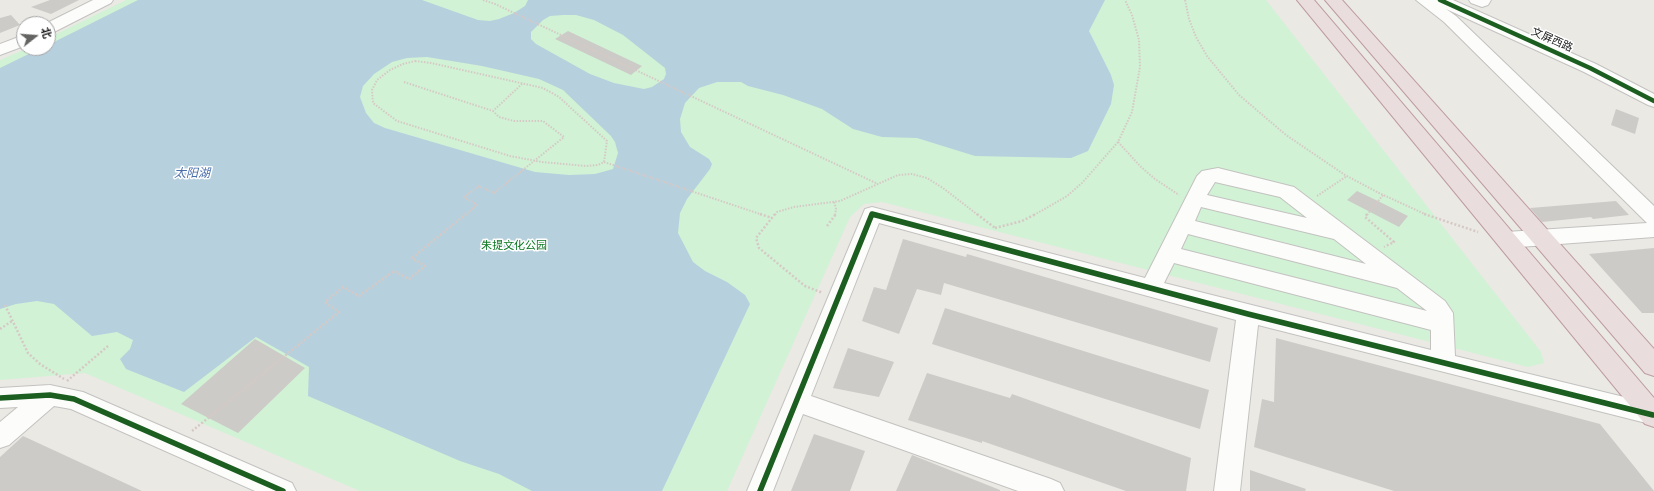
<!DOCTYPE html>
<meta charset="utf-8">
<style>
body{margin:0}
#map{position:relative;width:1654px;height:491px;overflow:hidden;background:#eae9e4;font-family:"Open Sans","Noto Sans SC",sans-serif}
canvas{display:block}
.north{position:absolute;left:16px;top:16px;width:40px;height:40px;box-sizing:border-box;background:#fff;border:1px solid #a4a4a4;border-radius:50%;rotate:73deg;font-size:11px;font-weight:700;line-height:16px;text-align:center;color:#1c1c1c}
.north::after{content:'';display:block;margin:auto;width:14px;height:18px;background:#646462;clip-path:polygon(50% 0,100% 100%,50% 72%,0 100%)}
</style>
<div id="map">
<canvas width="1654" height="491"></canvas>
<div class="north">北</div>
</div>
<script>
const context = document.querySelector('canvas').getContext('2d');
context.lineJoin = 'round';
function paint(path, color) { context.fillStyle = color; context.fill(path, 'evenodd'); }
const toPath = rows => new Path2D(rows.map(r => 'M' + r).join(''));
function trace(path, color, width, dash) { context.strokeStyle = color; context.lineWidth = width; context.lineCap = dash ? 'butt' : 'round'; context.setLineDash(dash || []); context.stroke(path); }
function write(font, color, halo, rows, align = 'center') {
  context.font = font + ' "Open Sans","Noto Sans SC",sans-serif'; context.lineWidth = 3; context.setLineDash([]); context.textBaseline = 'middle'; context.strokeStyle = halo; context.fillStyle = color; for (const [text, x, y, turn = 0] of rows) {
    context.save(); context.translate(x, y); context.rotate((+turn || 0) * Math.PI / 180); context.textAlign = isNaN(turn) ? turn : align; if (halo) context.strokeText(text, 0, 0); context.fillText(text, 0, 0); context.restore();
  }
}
paint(toPath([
 [126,0,1266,0,1541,352,1544,363,1528,367,882,202,864,204,850,217,727,491,360,491,85,373,0,380,0,60,28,48,48,48,48,38]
]), '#d1f2d5');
paint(toPath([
 [138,0,422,0,478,20,490,21,499,19,514,13,525,6,528,0,1105,0,1089,31,1111,75,1114,85,1111,104,1088,151,1071,158,975,156,917,138,882,137,853,129,822,109,783,95,748,86,741,82,717,82,699,88,685,103,680,119,681,132,690,147,709,159,712,164,710,169,687,199,680,213,678,233,693,262,705,271,727,282,745,295,750,304,662,491,532,491,499,474,460,461,308,396,309,367,256,337,184,392,126,369,120,359,130,349,133,340,117,332,92,336,54,304,37,301,16,304,0,309,0,68,41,48,48,48,48,45],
 [563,15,576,15,594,20,623,35,665,68,666,74,664,79,652,87,644,89,614,83,590,74,536,44,531,39,531,32,543,20,550,16],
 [427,57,482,66,539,79,563,90,611,136,615,142,618,153,613,169,595,174,569,175,535,172,385,128,374,123,366,113,360,97,363,86,374,74,392,62,407,58]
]), '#b7d0de');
paint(toPath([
 [50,0,79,0,51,14,31,7],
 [11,15,20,25,0,33,0,18],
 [568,31,642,66,631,75,555,39],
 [1616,109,1639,118,1635,134,1611,125],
 [1357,191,1378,201,1408,216,1399,227,1347,200],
 [1616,201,1629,215,1593,219,1591,217,1542,222,1530,208],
 [903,239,966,257,967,254,1218,328,1210,362,944,283,941,295,917,289,899,334,862,321,874,287,886,290],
 [1654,248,1654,313,1642,313,1589,254],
 [945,308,1209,390,1200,429,932,344],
 [1276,338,1600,424,1654,491,1394,491,1254,447,1262,399,1274,402],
 [255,339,305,368,238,433,181,404],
 [848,348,894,362,879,397,833,388],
 [927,373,1010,398,1012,394,1191,458,1186,491,1126,491,982,441,982,443,908,420],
 [814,434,865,451,850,491,791,491],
 [23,436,142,491,0,491,0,457],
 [912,455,1000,490,1000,491,896,491],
 [1250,470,1306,489,1305,491,1250,491]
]), '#cdcbc7');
const minor = toPath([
 [93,0,113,0,111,3,54,32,48,34,48,24,45,24,93,0],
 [1416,0,1453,0,1596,64,1654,94,1654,107,1648,105,1584,72,1446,9,1456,16,1654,206,1654,237,1506,248,1499,245,1496,240,1499,235,1506,232,1647,223,1444,22,1416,0],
 [1469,0,1491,0,1488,5,1482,7,1471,3,1469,0],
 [24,35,24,46,0,55,0,44,24,35],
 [1218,168,1294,187,1445,301,1453,313,1455,356,1653,404,1654,425,1258,325,1240,491,1214,491,1236,320,879,223,811,396,1051,479,1060,483,1064,491,1018,491,803,414,773,491,747,491,865,209,872,207,1145,278,1197,176,1202,171,1218,168],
 [1215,182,1280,197,1307,218,1207,195,1215,182],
 [1201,207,1334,239,1366,264,1195,221,1201,207],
 [1188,234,1397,288,1427,311,1181,249,1188,234],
 [1174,263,1431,330,1431,350,1164,283,1174,263],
 [50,385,83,392,292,483,296,491,255,491,71,409,54,406,9,445,0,448,0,422,18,407,0,408,0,388,50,385]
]);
const highway = toPath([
 [1297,0,1314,0,1654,398,1654,427,1645,424,1297,0],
 [1325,0,1342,0,1654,349,1654,376,1645,373,1325,0]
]);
trace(minor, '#c3c2c0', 2);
trace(highway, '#bf9ca1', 2);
trace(toPath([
 [483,0,495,4,878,184],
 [1185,0,1189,19,1196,37,1207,56,1239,95,1286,135,1345,175,1379,193,1427,215],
 [415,61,431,63,543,88,559,97,607,141,604,162,598,165,586,166,542,162,510,156,397,121,373,103,372,90,377,80,390,70,403,64,415,61],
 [404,82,493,111,523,83],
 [1118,142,1141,167,1155,179,1179,195],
 [604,162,763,215],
 [1317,196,1347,176],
 [834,202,836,209,835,215],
 [465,215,477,205,464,197,479,186,494,193,564,137,543,121,514,121,499,117,493,111],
 [775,215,777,212,794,207,840,201,898,175,912,174,927,178,943,188,978,215],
 [1034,215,1067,196,1082,183,1118,142,1132,112,1140,67,1139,40,1132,15,1125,0],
 [1367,215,1383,195]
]), '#d6c9c5', 2, [1.5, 1.5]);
trace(toPath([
 [760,214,772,218],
 [775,214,756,238,759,248,805,286,823,293],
 [977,214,995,228],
 [1367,214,1365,217,1394,242,1384,247],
 [1424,214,1478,232],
 [827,226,836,214],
 [995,228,1022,221,1036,214],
 [5,305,28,353,40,364,64,379],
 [0,329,12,321],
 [67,381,108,346],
 [192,431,339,312,325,302,343,287,359,296,394,271,409,279,425,266,412,258,466,214]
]), '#d6c9c5', 2.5, [2, 2]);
paint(minor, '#fcfcfb');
paint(highway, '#e9dddd');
trace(toPath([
 [1440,0,1590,68,1654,101],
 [872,215,876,215]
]), '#1b5e20', 4.5);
trace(toPath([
 [872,214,1248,314,1653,415],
 [0,398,50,395,74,399,283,491],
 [760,491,872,214]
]), '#1b5e20', 5.5);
write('11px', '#1c1c1c', '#fff', [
 ["文屏西路",1552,40,24]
]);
write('11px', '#0b7822', '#fff', [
 ["朱提文化公园",514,246]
]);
write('italic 12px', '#496daa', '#fff', [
 ["太阳湖",192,174]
]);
</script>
